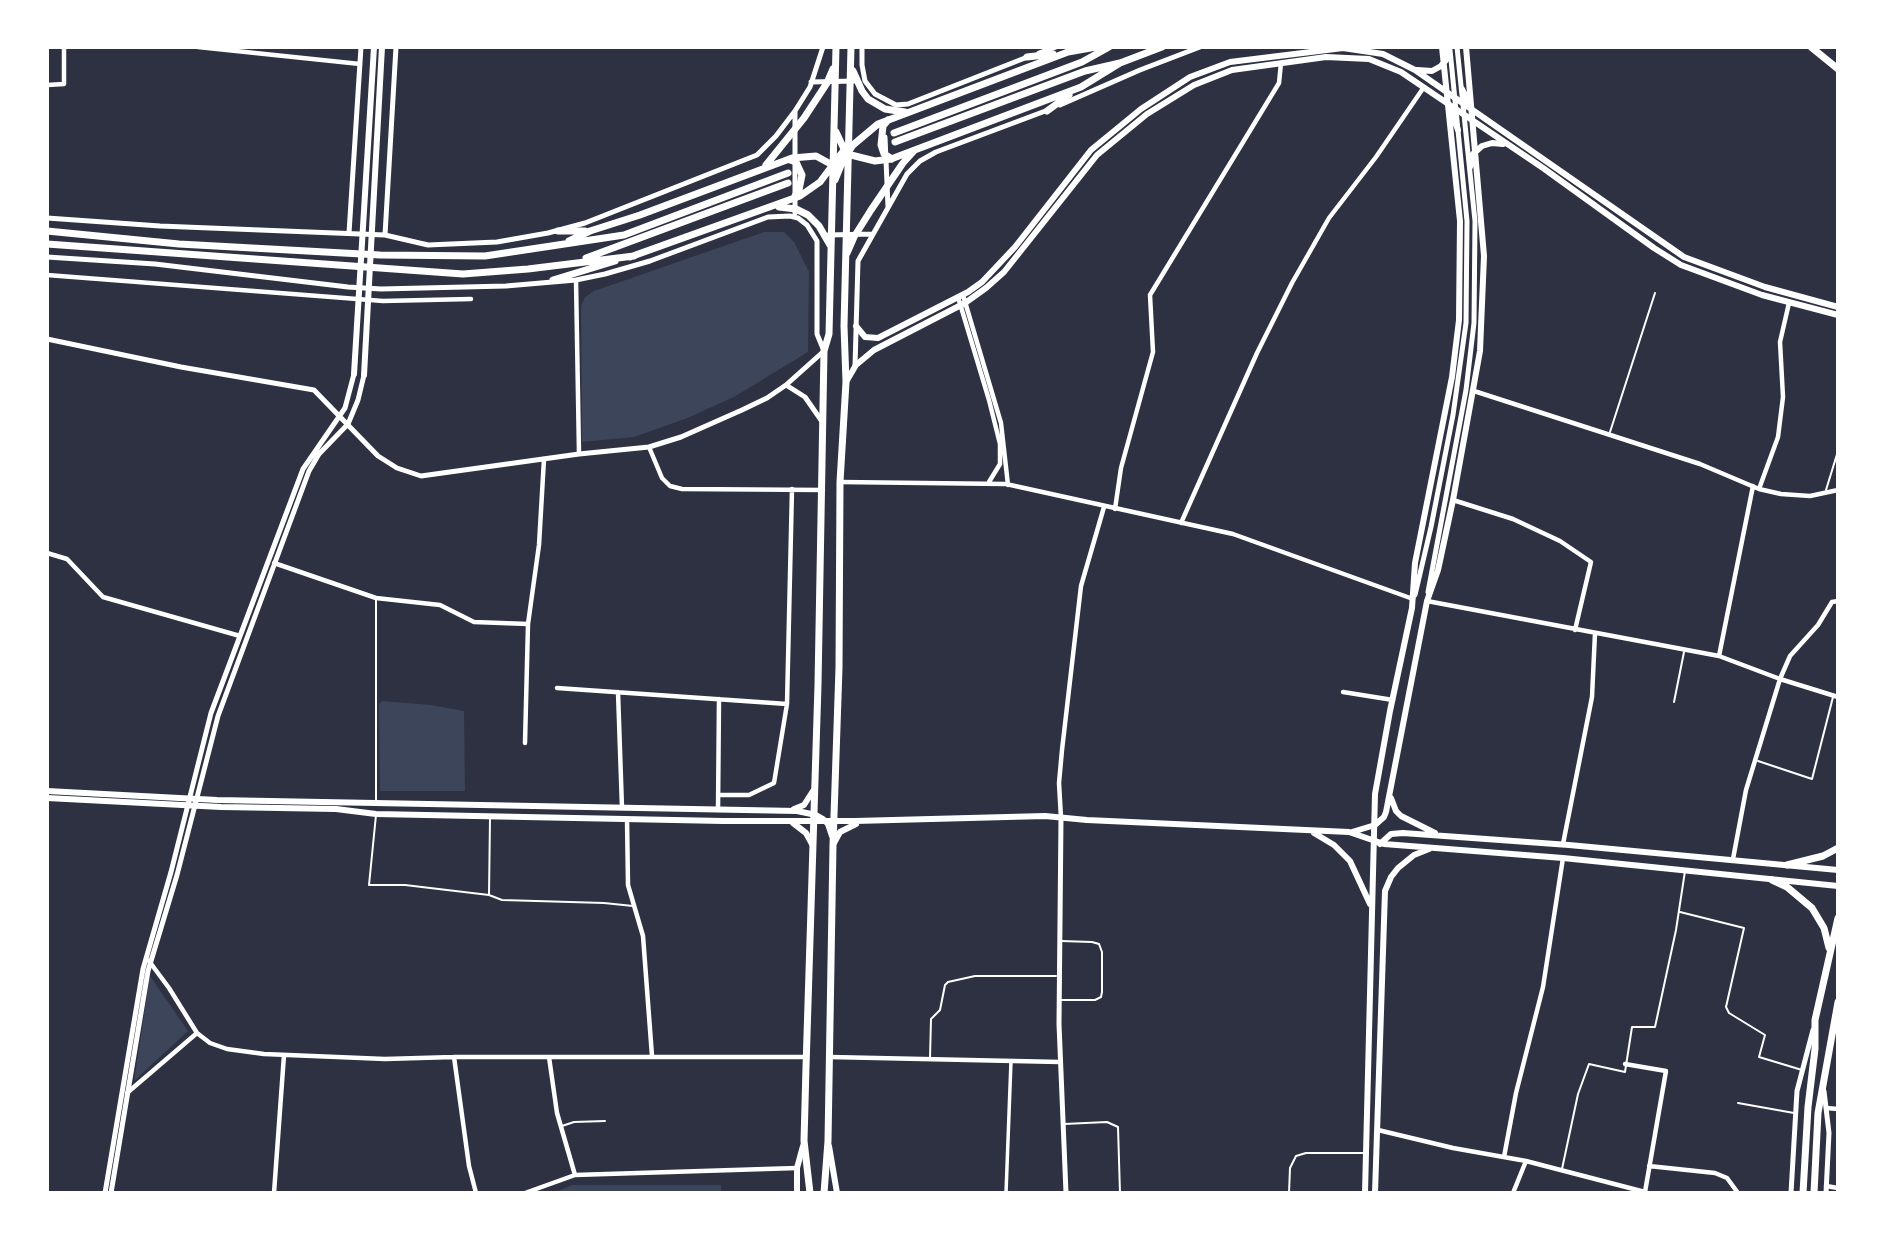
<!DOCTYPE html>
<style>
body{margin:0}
#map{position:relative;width:1885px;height:1240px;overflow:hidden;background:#2d3142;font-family:"Nunito Sans",sans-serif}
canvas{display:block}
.frame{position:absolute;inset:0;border:49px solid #fff;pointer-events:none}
</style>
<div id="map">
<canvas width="1885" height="1240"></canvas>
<div class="frame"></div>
</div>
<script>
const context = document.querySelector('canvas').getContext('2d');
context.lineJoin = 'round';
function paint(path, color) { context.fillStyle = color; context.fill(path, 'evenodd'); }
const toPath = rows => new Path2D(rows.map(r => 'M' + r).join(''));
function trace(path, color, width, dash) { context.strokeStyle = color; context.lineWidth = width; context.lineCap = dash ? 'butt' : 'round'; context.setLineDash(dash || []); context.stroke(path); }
paint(toPath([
 [764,232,784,232,794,242,809,272,808,352,734,397,685,419,634,437,582,442,581,306,585,297,594,291],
 [382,701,431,705,464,711,465,791,380,791,379,704],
 [150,976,188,1031,134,1081],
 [572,1185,721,1185,721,1193,553,1193]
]), '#3c4559');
trace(toPath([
 [1610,432,1655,293],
 [1826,490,1838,451],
 [376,599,376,800],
 [1674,702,1684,652],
 [1758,761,1812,779,1833,697],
 [376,815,369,885,405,885,489,895,502,900,604,903,633,906],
 [489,895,490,818],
 [1680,912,1744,928,1726,1007,1729,1013,1765,1035,1759,1057,1802,1070],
 [1060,1000,1095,1000,1101,997,1102,992,1102,952,1099,944,1092,942,1061,941],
 [930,1058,931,1019,940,1010,945,985,948,982,975,976,1056,976],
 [1738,1103,1794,1113],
 [1064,1124,1107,1122,1118,1127,1120,1193],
 [562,1126,574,1122,605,1121],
 [1562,1169,1578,1094,1589,1064,1625,1072,1632,1027,1655,1027,1676,930,1685,871],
 [1289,1193,1290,1168,1296,1156,1306,1153,1364,1153]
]), '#fff', 2);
trace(toPath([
 [1006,1193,1011,1061]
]), '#fff', 3.5);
trace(toPath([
 [198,47,360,64],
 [47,85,64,84,64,47],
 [47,275,383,301,471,299],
 [576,280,579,454],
 [963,295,1001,423,1008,485],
 [958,297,989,400,1000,444,1000,464,989,482],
 [1474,391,1700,464,1759,489,1781,494,1810,496,1838,490],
 [649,447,662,478,670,486,682,489,823,490],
 [840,482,1006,484,1233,534,1413,599],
 [1759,489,1778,437,1783,397,1780,342,1789,303],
 [1453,500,1513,519,1560,541,1591,562,1575,630],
 [1115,509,1121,468,1153,352,1150,295,1279,83,1281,63],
 [1181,523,1257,353,1292,283,1329,218,1376,157,1424,87],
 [47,553,67,559,103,597,240,636],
 [274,563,376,598,440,605,474,622,528,624],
 [1427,601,1719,656,1780,679,1838,697],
 [1719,656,1753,486],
 [557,688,787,704],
 [618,692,622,808],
 [1343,692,1393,700],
 [525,743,528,624,539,545,544,459],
 [718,795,749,795,774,783,787,704,792,489],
 [718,810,719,699],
 [1061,818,1059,783,1062,750,1081,586,1104,507],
 [627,819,628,885,643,936,652,1056],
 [1563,844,1592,697,1595,633],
 [1733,859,1746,790,1780,679,1790,656,1818,625,1832,602,1838,601],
 [149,961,169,988,197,1033],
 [454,1057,469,1166,476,1193],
 [549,1057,557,1113,575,1175],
 [830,1057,1060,1062],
 [1625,1064,1666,1071,1645,1192],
 [127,1093,197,1033,210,1043,227,1049,264,1054,385,1059,454,1057,806,1057],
 [1826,1108,1838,1109],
 [1378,1130,1453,1148,1526,1161,1645,1192],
 [1504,1157,1516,1093,1543,987,1563,858],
 [1649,1166,1715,1173,1727,1178,1738,1193],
 [1826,1186,1838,1188],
 [274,1193,284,1055],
 [525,1193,575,1175,797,1168],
 [1513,1193,1526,1161]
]), '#fff', 4.5);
trace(toPath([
 [862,47,862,65,865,81,875,94,896,105,908,104,1030,56],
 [1039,53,1056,47],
 [811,82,854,81],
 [1060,105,1140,70,1200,47],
 [795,111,795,213],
 [885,137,888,207],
 [47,218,160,226,385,235,428,245,497,242,548,233,585,223,757,155,776,136,795,111,810,87,823,47],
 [349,233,361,47],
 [385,235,396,47],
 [828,235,872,234],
 [47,257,155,264,348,287,381,289,506,286,576,280,605,274,650,261,768,217,790,216,798,218,807,225,817,241,817,334,824,351,786,385,805,397,821,420],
 [47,339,181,367,314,390,378,456,397,468,421,476,579,454,649,447,681,437,742,410,767,398,786,385],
 [855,366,858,261,907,174,920,161,936,152,1048,110],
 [1428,592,1466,390,1474,323,1475,221,1457,47],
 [1415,595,1431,527,1453,415,1466,323,1467,221,1450,50],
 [1061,818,1059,1024,1066,1193],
 [1824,1091,1829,1133,1826,1193],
 [105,1193,143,969,171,872,211,713,303,469,345,408,354,374],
 [111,1193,148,971,177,875,218,716,309,471,319,454,348,424,358,400,364,375],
 [1791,1193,1797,1091,1813,1030]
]), '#fff', 5);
trace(toPath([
 [1417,70,1432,71,1441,66,1446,60,1449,47],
 [1462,89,1469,104],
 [1450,108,1458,130],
 [1470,167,1473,154,1482,146,1492,143,1503,144],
 [856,326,865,337,878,338,968,292,982,282,1015,247,1091,150,1141,109,1190,77,1230,62,1343,48,1383,54,1415,70,1684,257,1765,287,1838,307],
 [354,374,374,47],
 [364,375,382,47],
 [846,382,856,365,874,350,965,303,986,288,1004,272,1097,155,1147,114,1194,85,1232,70,1326,57,1369,59,1401,72,1543,168,1654,248,1681,265,1762,295,1838,315],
 [47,791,217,800,797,811,816,815,823,819,828,824,832,836],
 [47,798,221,807,336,809,376,814,723,821,855,821,1045,816,1087,820,1349,832,1384,844,1563,858,1838,886],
 [1391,798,1396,811,1401,816,1435,833],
 [794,809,804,805,813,791],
 [793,823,806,833,812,844],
 [1352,832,1375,825,1384,817,1386,812,1427,601,1438,570,1453,500,1480,351,1484,256,1466,47],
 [1314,833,1334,845,1350,861,1370,904],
 [834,843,840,832,856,824],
 [1380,844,1391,834,1403,833,1569,845,1838,870],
 [829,1146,837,1193],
 [797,1193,797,1168,803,1146],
 [1365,1193,1375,794,1390,711,1412,608,1415,563,1452,377,1459,320,1460,221,1442,47],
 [1375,1193,1385,891,1391,877,1398,868,1414,855,1429,849]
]), '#fff', 6);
trace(toPath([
 [1811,47,1838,69],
 [1027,57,1053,54],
 [853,71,862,91,868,99,885,109,905,112],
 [1047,111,1069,95],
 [888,120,883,126,881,145,884,154,892,159],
 [836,132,844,149,851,155,875,161,891,159,1081,87,1120,63],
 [894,133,1082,62,1109,47],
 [895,142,1085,71,1120,63,1162,47],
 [790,160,796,162,802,175,799,190,795,196],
 [766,165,804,118,827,83,833,69],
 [835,180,844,158,853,145,878,124,1068,52,1096,47],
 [779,207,796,209,808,215,819,226,830,245],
 [47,231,179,244,380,255,485,256,624,235,788,173],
 [558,231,585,231],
 [569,241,590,231,640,215,792,158,816,156,836,167],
 [47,244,463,274,528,269,634,256],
 [847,253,854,237,871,210,903,163,913,152],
 [630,257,800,196,820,182,847,146],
 [586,258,788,183],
 [553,280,615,261],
 [1787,865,1823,856,1838,848],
 [1772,880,1787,887,1812,908,1824,928,1829,948],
 [810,1193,804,1141,806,1067,818,685,824,351,829,334,836,47],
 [824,1193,828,1141,833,845,839,668,840,482,846,382,844,326,851,47],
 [1803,1193,1808,1107,1815,1049,1815,1020,1838,918],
 [1814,1193,1818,1113,1838,1002]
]), '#fff', 7);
</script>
